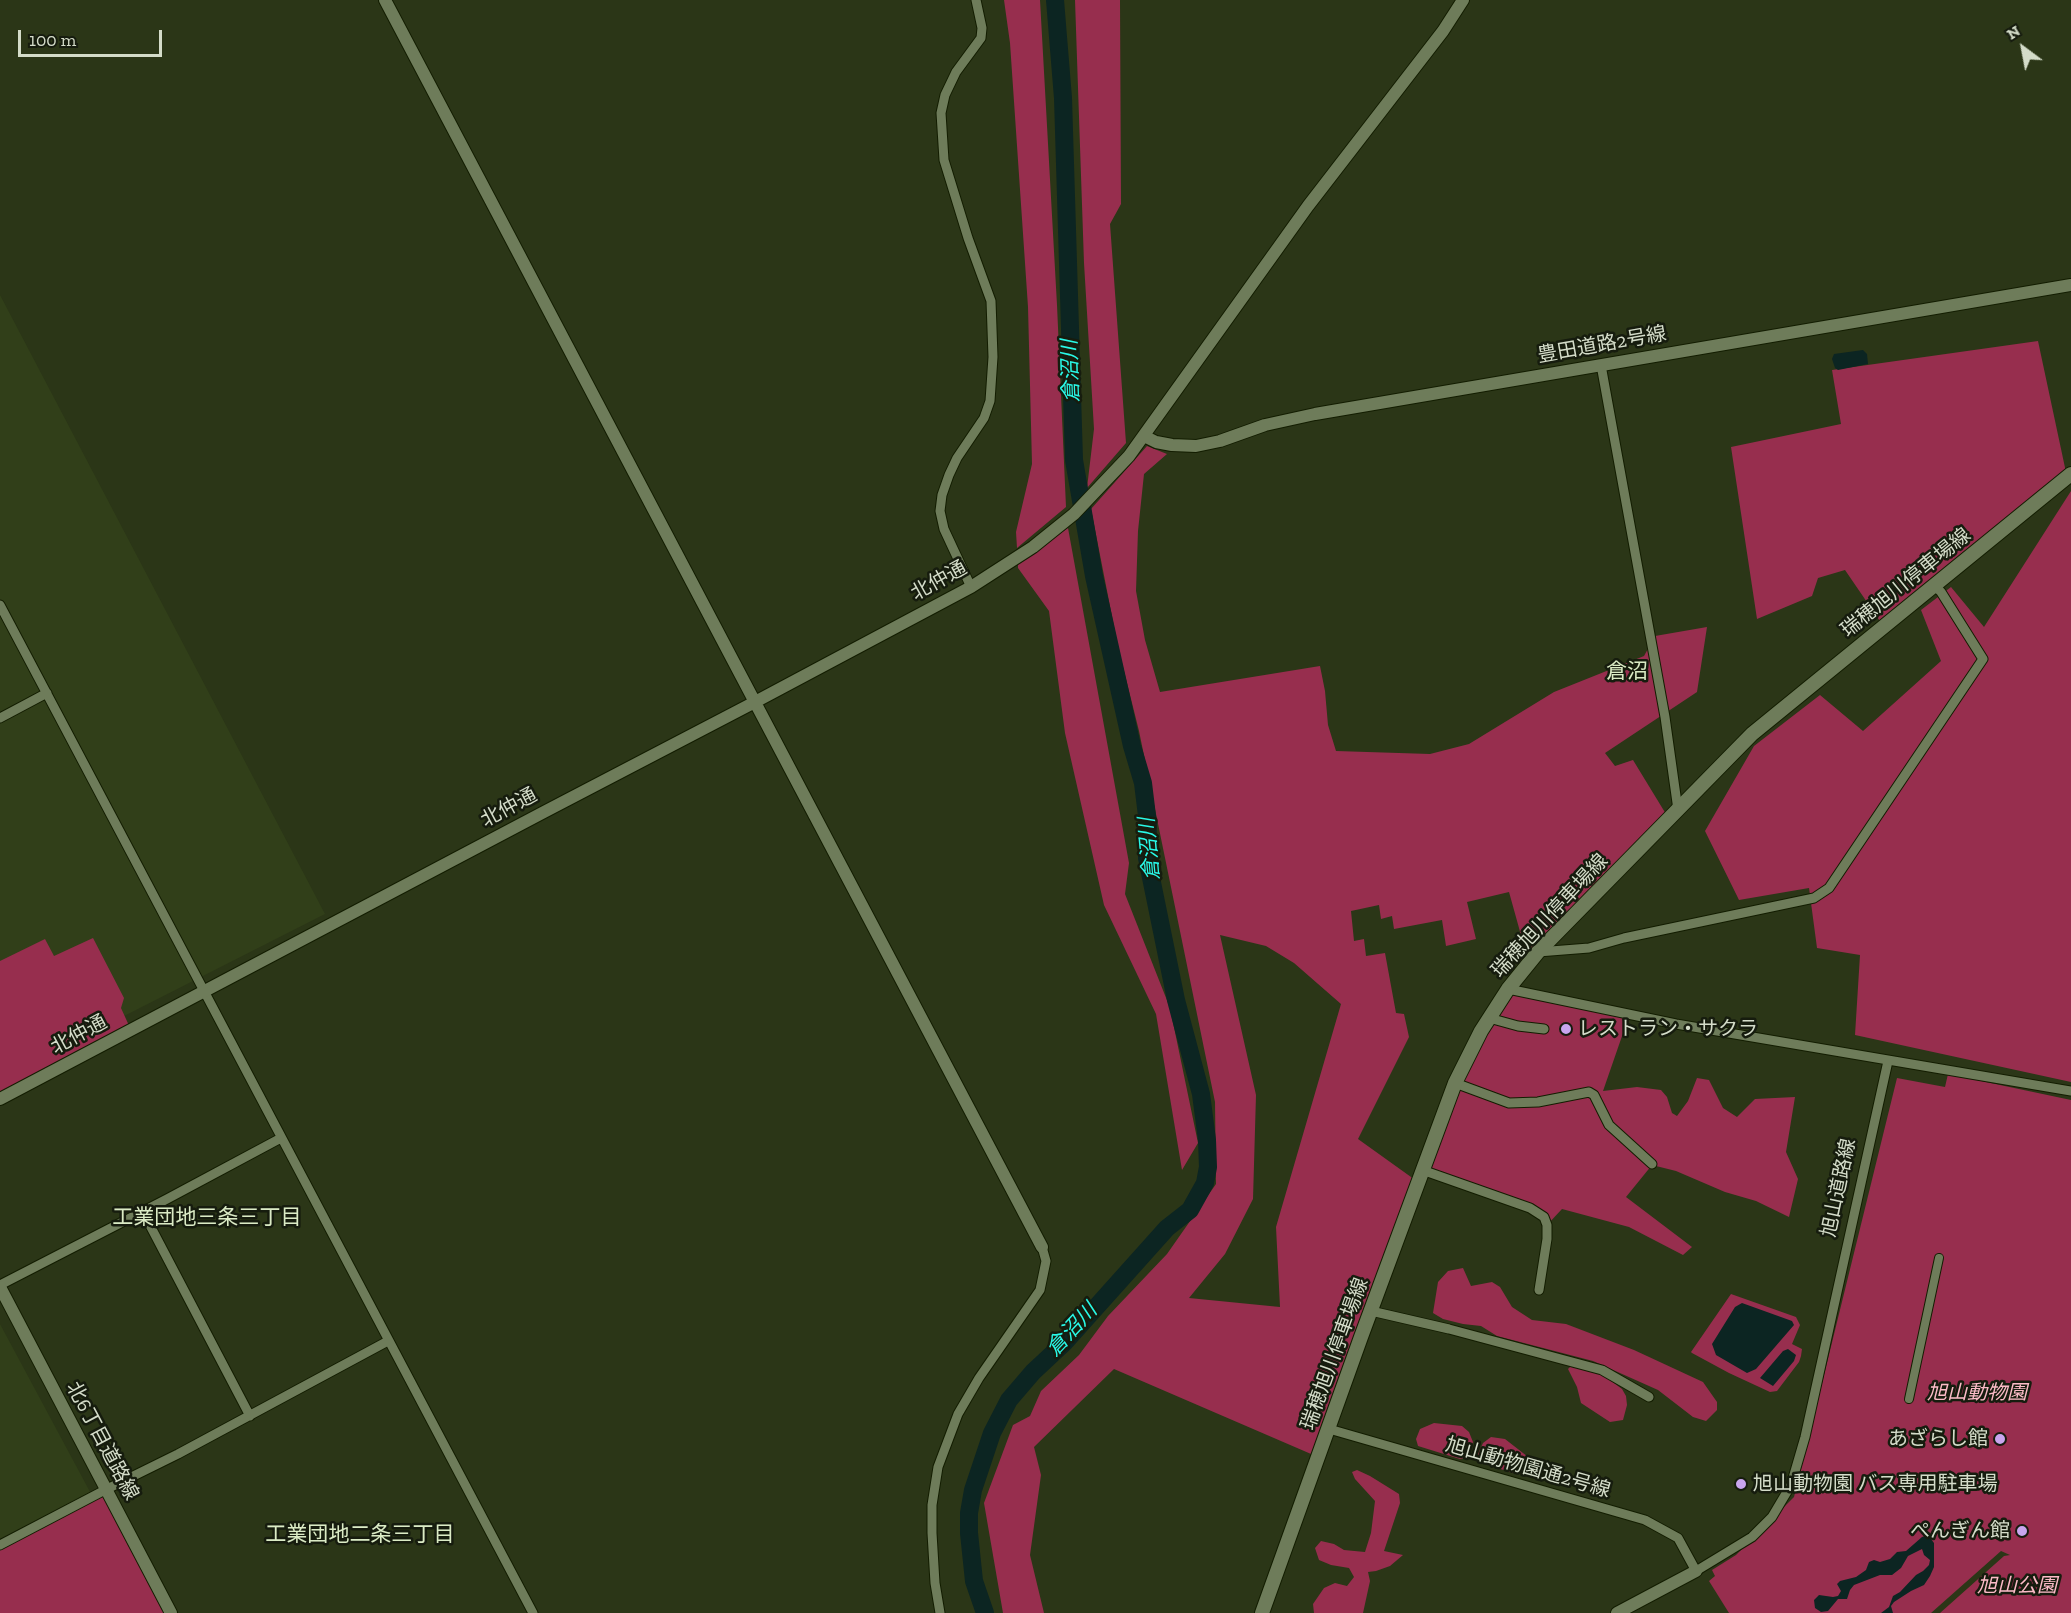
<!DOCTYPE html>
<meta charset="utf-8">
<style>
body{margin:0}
#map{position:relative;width:2071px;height:1613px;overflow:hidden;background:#2b3617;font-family:"Zilla Slab",serif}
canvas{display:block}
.north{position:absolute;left:1993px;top:18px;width:60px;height:60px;-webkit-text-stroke:4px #161c0e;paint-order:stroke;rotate:328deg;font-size:16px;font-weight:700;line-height:24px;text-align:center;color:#d4dcc9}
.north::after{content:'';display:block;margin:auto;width:21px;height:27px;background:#d4dcc9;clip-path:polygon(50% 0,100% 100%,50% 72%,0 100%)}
.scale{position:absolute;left:18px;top:30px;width:144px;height:27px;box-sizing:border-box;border:3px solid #d4dcc9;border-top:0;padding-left:8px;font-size:18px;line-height:21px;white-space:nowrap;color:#d4dcc9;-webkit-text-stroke:4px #161c0e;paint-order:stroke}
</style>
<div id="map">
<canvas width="2071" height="1613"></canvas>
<div class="north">N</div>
<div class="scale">100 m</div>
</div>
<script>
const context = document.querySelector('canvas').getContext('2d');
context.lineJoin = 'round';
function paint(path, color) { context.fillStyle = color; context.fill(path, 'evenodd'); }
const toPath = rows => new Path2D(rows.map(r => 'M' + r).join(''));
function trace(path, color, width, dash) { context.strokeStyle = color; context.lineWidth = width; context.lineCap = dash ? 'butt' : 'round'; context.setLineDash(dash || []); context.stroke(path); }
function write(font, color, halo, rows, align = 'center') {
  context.font = font + ' "Zilla Slab","Noto Sans JP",serif'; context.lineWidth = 5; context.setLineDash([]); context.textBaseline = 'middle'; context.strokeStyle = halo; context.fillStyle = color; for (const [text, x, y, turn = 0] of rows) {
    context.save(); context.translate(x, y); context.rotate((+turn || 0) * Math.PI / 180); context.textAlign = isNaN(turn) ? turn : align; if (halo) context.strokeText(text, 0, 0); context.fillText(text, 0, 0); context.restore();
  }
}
paint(toPath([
 [0,295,325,914,0,1079],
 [0,1324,155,1613,0,1613]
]), '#313f19');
paint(toPath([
 [1004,0,1040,0,1057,305,1066,507,1017,548,1016,532,1032,464,1028,307,1010,43],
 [1075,0,1120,0,1121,204,1110,224,1126,443,1087,488,1094,429,1084,263],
 [2038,341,2067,477,1884,627,1845,570,1818,578,1812,596,1757,619,1731,447,1841,424,1832,370],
 [1147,446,1167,454,1144,474,1138,531,1136,591,1145,640,1160,692,1320,666,1325,691,1328,725,1336,751,1430,754,1469,744,1554,692,1644,656,1655,636,1707,627,1697,692,1605,753,1615,766,1633,760,1669,819,1529,964,1509,892,1467,902,1476,939,1446,946,1442,920,1394,929,1392,916,1381,919,1379,905,1351,911,1354,941,1364,939,1366,956,1385,953,1396,1013,1404,1014,1409,1037,1358,1139,1418,1182,1318,1457,1114,1369,1034,1447,1041,1475,1030,1555,1044,1613,1003,1613,984,1503,1013,1425,1030,1416,1041,1391,1079,1355,1108,1316,1167,1254,1216,1184,1215,1102,1139,731,1118,647,1091,509],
 [1220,935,1266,946,1294,963,1341,1004,1276,1227,1280,1307,1189,1298,1225,1254,1253,1199,1256,1095],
 [2071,491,2071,1082,1855,1035,1860,955,1817,948,1809,888,1739,900,1705,831,1754,746,1820,695,1863,731,1941,661,1921,610,1951,587,1984,627],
 [1068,528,1129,863,1125,894,1170,1008,1198,1143,1182,1170,1156,1014,1104,905,1065,733,1049,611,1018,568,1018,561],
 [93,938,124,998,121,1008,131,1030,0,1099,0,961,45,939,54,956],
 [1508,989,1630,1013,1603,1091,1637,1087,1661,1090,1667,1097,1672,1113,1677,1116,1688,1101,1697,1078,1709,1080,1723,1108,1737,1117,1755,1099,1795,1097,1786,1152,1798,1179,1789,1217,1756,1201,1725,1192,1676,1171,1652,1165,1626,1197,1692,1247,1683,1255,1629,1227,1562,1209,1547,1225,1544,1217,1422,1170,1455,1083],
 [1948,1074,2071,1100,2071,1613,1940,1613,2004,1556,2010,1555,2001,1551,1931,1613,1729,1613,1709,1581,1715,1576,1712,1570,1736,1555,1794,1497,1897,1078,1945,1087],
 [1463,1268,1471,1286,1492,1282,1500,1287,1512,1307,1532,1320,1566,1324,1634,1350,1703,1382,1717,1402,1717,1410,1706,1421,1693,1417,1658,1390,1593,1361,1497,1336,1481,1326,1463,1324,1443,1319,1433,1313,1438,1282,1448,1271],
 [1731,1294,1796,1317,1800,1325,1792,1344,1802,1349,1801,1356,1799,1362,1777,1391,1770,1392,1729,1373,1692,1353,1691,1352],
 [1572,1365,1602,1374,1622,1389,1626,1396,1627,1405,1623,1420,1610,1422,1581,1403,1577,1387,1568,1369],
 [1434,1423,1462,1426,1469,1432,1473,1442,1468,1457,1460,1459,1418,1446,1416,1439,1420,1429],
 [1491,1437,1505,1439,1532,1460,1532,1467,1529,1474,1513,1473,1479,1462,1478,1454,1483,1443],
 [1357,1470,1370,1476,1399,1494,1400,1503,1384,1551,1403,1555,1390,1566,1376,1571,1368,1572,1370,1581,1363,1613,1314,1613,1313,1604,1324,1588,1335,1583,1347,1586,1354,1577,1349,1568,1331,1565,1319,1560,1315,1548,1321,1541,1334,1544,1344,1550,1365,1552,1371,1533,1375,1501,1355,1479,1352,1472],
 [105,1490,171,1613,0,1613,0,1545]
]), '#972e4e');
paint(toPath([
 [1863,350,1867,354,1868,364,1838,370,1835,368,1832,359,1834,354],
 [1742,1303,1792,1321,1794,1325,1756,1369,1747,1373,1716,1355,1712,1344,1735,1307],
 [1788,1349,1796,1355,1794,1361,1773,1386,1760,1378,1783,1351],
 [1928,1535,1934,1543,1934,1567,1930,1576,1924,1585,1911,1591,1894,1602,1891,1606,1893,1613,1881,1613,1889,1607,1893,1596,1900,1592,1916,1575,1923,1571,1929,1565,1930,1560,1924,1555,1922,1549,1908,1556,1901,1568,1892,1575,1880,1575,1854,1585,1850,1590,1847,1599,1838,1599,1828,1611,1821,1612,1815,1608,1814,1600,1819,1595,1833,1597,1838,1596,1841,1591,1837,1584,1840,1581,1856,1577,1866,1570,1869,1562,1874,1560,1880,1562,1890,1559,1897,1552,1906,1551,1922,1537]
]), '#0c2522');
trace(toPath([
 [985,1613,974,1581,969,1533,969,1513,973,1490,992,1433,1009,1400,1033,1372,1064,1343,1167,1228,1190,1210,1205,1183,1208,1167,1207,1140,1201,1094,1176,1000,1147,858,1148,824,1143,783,1132,746,1094,576,1074,460,1063,98,1055,0]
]), '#0c2522', 18);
const pedestrian = toPath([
 [1909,1399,1939,1258]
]);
const minor = toPath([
 [1601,365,1665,717,1678,810],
 [971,587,944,529,940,511,942,495,949,475,957,458,984,418,990,401,993,357,991,301,968,238,944,160,941,113,945,95,956,72,981,38,982,28,976,0],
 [0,605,533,1613],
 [0,718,47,693],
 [1538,952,1589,948,1624,938,1814,898,1829,888,1983,659,1941,592,1934,585],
 [1508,989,1676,1024,2071,1091],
 [1489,1018,1518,1026,1544,1029],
 [1455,1083,1509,1103,1538,1102,1589,1092,1594,1095,1609,1125,1652,1164],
 [1422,1170,1530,1208,1544,1217,1547,1225,1547,1239,1539,1290],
 [143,1212,250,1416],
 [0,1285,167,1199,281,1138],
 [1371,1311,1449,1329,1602,1370,1649,1397],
 [1329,1429,1645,1520,1678,1538,1696,1571,1752,1537,1772,1517,1791,1485,1805,1437,1888,1061],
 [0,1545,105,1490,178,1454,388,1341],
 [940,1613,935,1583,932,1533,932,1505,938,1467,958,1414,979,1378,1040,1290,1046,1261,1042,1247]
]);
const tertiary = toPath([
 [385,0,1042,1247],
 [1144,436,1156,442,1172,445,1196,446,1220,441,1265,425,1315,414,2071,285],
 [0,1099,544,812,755,702,971,587,1033,547,1074,514,1129,456,1308,206,1443,31,1463,0],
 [0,1287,171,1613],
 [1617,1613,1696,1571]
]);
const secondary = toPath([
 [1262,1613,1361,1337,1455,1083,1481,1031,1508,989,1538,952,1752,734,2071,474]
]);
trace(pedestrian, '#131d01', 10);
trace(minor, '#131d01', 11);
trace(tertiary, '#131d01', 14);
trace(secondary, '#131d01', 16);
trace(pedestrian, '#6e7c5a', 8);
trace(minor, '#6e7c5a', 9);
trace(tertiary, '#6e7c5a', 12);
trace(secondary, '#6e7c5a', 14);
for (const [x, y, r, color] of [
 [1566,1029,6,"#c9a5ee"],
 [2000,1439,6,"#c9a5ee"],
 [1741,1484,6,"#c9a5ee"],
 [2022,1531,6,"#c9a5ee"]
]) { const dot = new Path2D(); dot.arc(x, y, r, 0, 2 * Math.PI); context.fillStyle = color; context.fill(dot); trace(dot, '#161c0e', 2); }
write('20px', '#d4dcc9', '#161c0e', [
 ["豊田道路2号線",1602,345,-10],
 ["北仲通",939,581,-29],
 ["瑞穂旭川停車場線",1906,583,-39],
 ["北仲通",509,808,-28],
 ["瑞穂旭川停車場線",1550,916,-47],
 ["北仲通",79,1035,-28],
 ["旭山道路線",1839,1188,-78],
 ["瑞穂旭川停車場線",1335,1354,-70],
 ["北6丁目道路線",102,1441,62],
 ["旭山動物園通2号線",1528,1468,16]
]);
write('20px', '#d4dcc9', '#161c0e', [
 ["レストラン・サクラ",1578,1029],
 ["あざらし館",1988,1439,"right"],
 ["旭山動物園 バス専用駐車場",1753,1484],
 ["ぺんぎん館",2010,1531,"right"]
], 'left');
write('italic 20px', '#fbbbc7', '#161c0e', [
 ["旭山動物園",1977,1393],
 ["旭山公園",2017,1586]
]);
write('italic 21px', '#29f8e7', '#161c0e', [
 ["倉沼川",1071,371,-92],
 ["倉沼川",1150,849,-95],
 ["倉沼川",1072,1330,-47]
]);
write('21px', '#dbebc5', '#161c0e', [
 ["倉沼",1627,672],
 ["工業団地三条三丁目",207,1218],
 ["工業団地二条三丁目",360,1535]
]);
</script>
